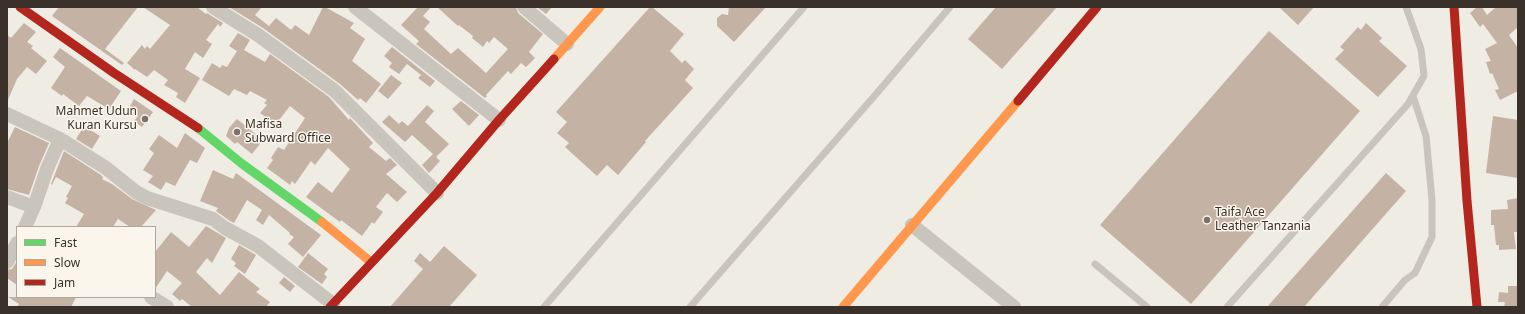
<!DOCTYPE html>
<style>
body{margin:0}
#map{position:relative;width:1525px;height:314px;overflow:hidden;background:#efece4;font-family:"Noto Sans",sans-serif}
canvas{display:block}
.frame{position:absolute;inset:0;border:8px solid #3a312a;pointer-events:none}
.legend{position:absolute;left:16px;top:226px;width:140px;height:72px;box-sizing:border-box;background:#fbf6ec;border:1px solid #aea79e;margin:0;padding:5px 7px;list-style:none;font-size:12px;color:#3a312a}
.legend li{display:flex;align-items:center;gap:8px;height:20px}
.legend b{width:20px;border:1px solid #aea79e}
</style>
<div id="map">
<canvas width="1525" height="314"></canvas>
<div class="frame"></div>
<ul class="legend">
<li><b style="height:5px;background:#63d668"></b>Fast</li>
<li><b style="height:5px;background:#ff974d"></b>Slow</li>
<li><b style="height:5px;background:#b3261e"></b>Jam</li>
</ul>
</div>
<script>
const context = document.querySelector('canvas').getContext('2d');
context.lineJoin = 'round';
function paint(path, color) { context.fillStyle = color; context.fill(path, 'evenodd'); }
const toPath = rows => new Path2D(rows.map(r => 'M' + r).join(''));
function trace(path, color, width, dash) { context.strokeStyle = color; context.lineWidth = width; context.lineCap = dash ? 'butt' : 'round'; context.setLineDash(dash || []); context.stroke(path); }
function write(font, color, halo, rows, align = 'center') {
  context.font = font + ' "Noto Sans",sans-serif'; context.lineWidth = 3; context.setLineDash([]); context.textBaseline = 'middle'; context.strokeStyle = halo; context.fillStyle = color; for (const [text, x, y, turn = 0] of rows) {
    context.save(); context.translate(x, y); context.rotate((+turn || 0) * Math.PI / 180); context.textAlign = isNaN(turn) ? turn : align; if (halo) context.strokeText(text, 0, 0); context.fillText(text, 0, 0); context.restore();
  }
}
paint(toPath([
 [59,7,138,7,105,49,124,63,122,65,52,16],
 [143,7,197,7,206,14,207,13,223,23,220,27,218,24,206,40,212,44,203,58,195,52,185,69,200,78,185,103,176,97,178,93,164,85,168,80,154,70,147,77,135,69,135,70,127,63,142,45,145,49,147,46,150,49,170,25],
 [229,7,262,7,255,15,269,26,276,18,291,30,295,25,309,35,323,7,325,7,354,23,350,28,365,39,352,61,381,84,366,103,360,98,358,100,340,84,263,28],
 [418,7,431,7,423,16,430,22,424,29,451,54,458,48,486,73,508,49,494,37,489,43,487,41,483,47,472,38,473,36,459,25,458,26,437,7,516,7,518,13,543,34,529,52,535,58,526,67,521,63,511,74,508,71,486,95,487,96,485,98,416,44,419,41,401,25],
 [537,7,552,7,546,14],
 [650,7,652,7,684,34,670,51,682,63,685,60,694,69,685,80,693,88,645,141,646,142,618,175,607,165,597,176,565,147,569,143,557,133,567,122,556,112],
 [729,7,766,7,734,42,717,26,717,18,722,14,728,15],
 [996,7,1057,7,1002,69,968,39],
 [1279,7,1314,7,1298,25],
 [1477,7,1482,7,1487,15,1496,7,1518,7,1518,27,1509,35,1518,48,1518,91,1500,100,1495,90,1499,89,1492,73,1490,74,1486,62,1491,61,1485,49,1497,43,1483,24,1480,27,1470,13],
 [24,23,36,32,27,42,33,46,31,48,47,61,36,74,27,67,17,79,7,102,7,35,11,38],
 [1366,23,1382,38,1379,41,1407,66,1378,97,1335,59,1344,50,1340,47,1358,27,1361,30],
 [1269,31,1360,111,1191,304,1100,225],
 [238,33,250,40,244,50,265,62,270,54,329,97,349,120,350,118,373,143,369,147,386,161,390,158,397,165,386,174,407,192,397,202,387,193,376,207,383,212,374,224,372,222,362,236,341,220,340,222,306,197,318,182,332,193,350,169,328,148,315,165,311,161,295,184,292,181,290,185,267,168,273,160,271,158,278,147,284,150,305,118,290,106,276,124,260,113,267,105,264,103,267,100,250,91,247,95,234,89,229,96,202,80,212,63,220,68,222,65,227,67,237,51,229,46],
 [392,47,435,81,430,87,418,78,421,75,407,64,399,74,389,67,392,63,384,56],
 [60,48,121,91,109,109,87,96,79,106,63,94,62,96,51,88,65,67,53,57],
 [391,75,402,83,388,99,378,91],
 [134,99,153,112,142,127,134,121,138,116,128,110],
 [461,101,479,115,469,126,452,109],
 [427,105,434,111,425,122,449,144,436,157,440,161,429,173,422,165,433,154,412,135,405,142,382,122,389,115,399,124,402,121,408,126],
 [1493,116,1518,120,1518,178,1486,173],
 [237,119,263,140,252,154,237,142,235,144,226,136,229,128],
 [84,126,100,136,92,149,76,139],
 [15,127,49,143,39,166,29,195,7,189,7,143],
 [185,133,205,148,197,163,190,160,175,186,166,182,161,190,148,182,153,176,143,170,154,153,149,149,159,135,177,148],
 [64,151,101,175,103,177,102,179,112,184,132,199,156,210,141,227,130,227,118,219,113,227,76,227,84,214,65,203,68,198,66,197,72,186,56,177,52,185,51,184],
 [213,170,233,179,236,173,321,235,303,257,288,244,294,237,289,234,290,233,269,215,263,225,256,220,262,210,247,200,234,223,230,221,216,211,218,208,200,201],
 [1386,173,1406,191,1304,307,1267,307],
 [1518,198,1518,232,1514,232,1516,249,1499,250,1499,245,1496,245,1494,225,1491,225,1491,210,1508,209,1507,200],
 [206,226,226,238,212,263,207,258,196,272,220,295,239,272,260,289,256,292,270,302,266,307,192,307,182,299,180,301,172,294,182,283,167,271,155,289,155,252,171,232,189,247],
 [239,245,256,255,245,274,234,266,236,263,231,259],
 [444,246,477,275,449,307,390,307,423,269,414,261,420,253,430,262],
 [308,253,328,269,324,274,327,277,322,284,298,267],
 [17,261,17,285,7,278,7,270,12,269],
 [284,277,295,286,290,292,279,283],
 [1508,286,1518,286,1518,307,1504,307,1505,302,1498,302,1499,292,1508,293],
 [8,297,76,297,71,307,17,307,19,304]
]), '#c4b2a5');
trace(toPath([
 [1095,264,1147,307],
 [544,307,804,7],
 [690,307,877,93,950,7],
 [1227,307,1408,104,1424,76,1421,49,1406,7],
 [1382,307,1405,280,1415,273,1432,237,1432,200,1426,136,1413,96]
]), '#c9c4bc', 7);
trace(toPath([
 [213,7,258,35,335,91,437,193],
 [355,7,499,120],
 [524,7,567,44],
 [7,114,60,139,106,168,136,192,147,198,213,219,225,228,258,246,333,304],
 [7,197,34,207],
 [912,225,1014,307],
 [25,227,34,207,47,169,60,139],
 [7,262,17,243],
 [151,297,167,307]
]), '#c9c4bc', 14);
trace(toPath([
 [198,128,241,163,322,222]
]), '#63d668', 9);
trace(toPath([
 [554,59,600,7],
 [322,222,371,262],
 [843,307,1018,101]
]), '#ff974d', 9);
trace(toPath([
 [20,7,114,73,198,128],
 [1454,7,1467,201,1477,307],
 [1018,101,1097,7],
 [330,307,437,193,499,120,554,59]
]), '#b3261e', 9);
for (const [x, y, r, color] of [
 [145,119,4,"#79726b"],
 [237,132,4,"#79726b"],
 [1207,220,4,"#79726b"]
]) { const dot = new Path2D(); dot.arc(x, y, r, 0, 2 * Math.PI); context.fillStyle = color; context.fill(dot); trace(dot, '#fbf6ec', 1.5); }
write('12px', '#3a312a', '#fbf6ec', [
 ["Mahmet Udun",137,112,"right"],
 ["Kuran Kursu",137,126,"right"],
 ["Mafisa",245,125],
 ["Subward Office",245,139],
 ["Taifa Ace",1215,213],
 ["Leather Tanzania",1215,227]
], 'left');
</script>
